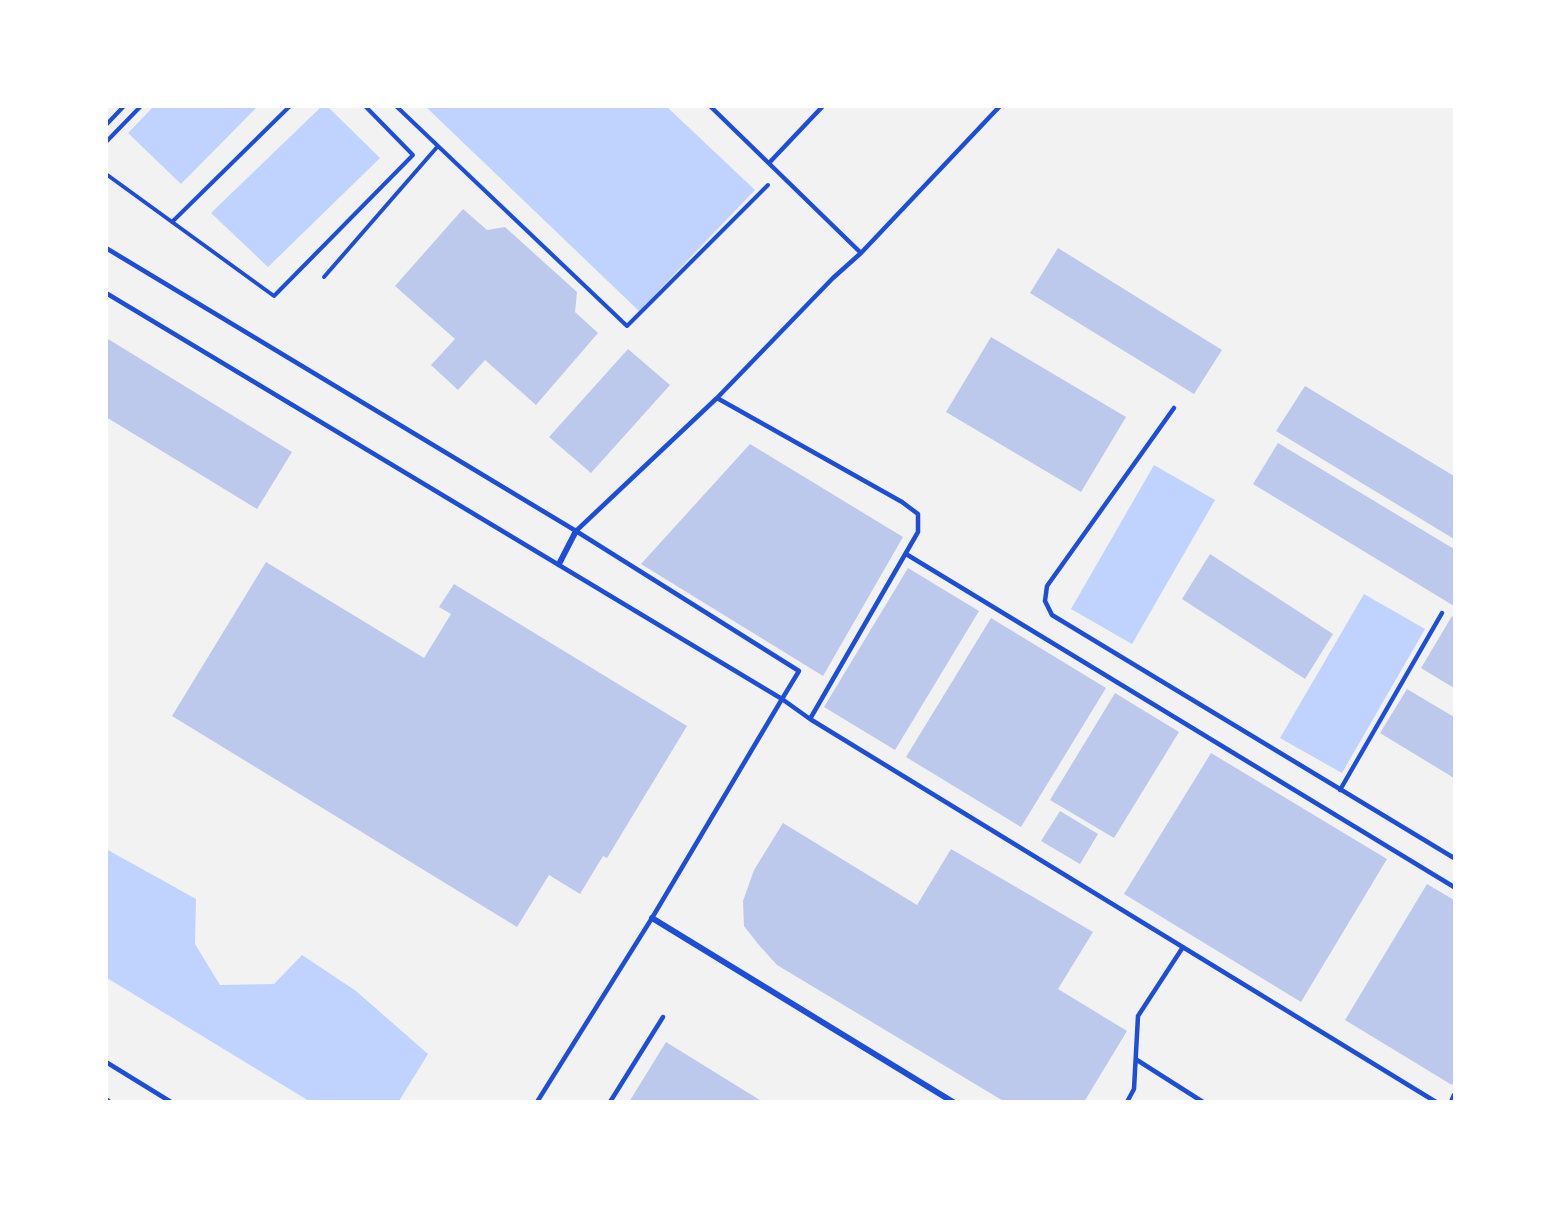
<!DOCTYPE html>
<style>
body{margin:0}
#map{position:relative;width:1561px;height:1208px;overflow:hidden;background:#f2f2f2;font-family:"DM Sans",sans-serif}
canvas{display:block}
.frame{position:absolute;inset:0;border:108px solid #fff;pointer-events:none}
</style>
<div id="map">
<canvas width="1561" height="1208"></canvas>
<div class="frame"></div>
</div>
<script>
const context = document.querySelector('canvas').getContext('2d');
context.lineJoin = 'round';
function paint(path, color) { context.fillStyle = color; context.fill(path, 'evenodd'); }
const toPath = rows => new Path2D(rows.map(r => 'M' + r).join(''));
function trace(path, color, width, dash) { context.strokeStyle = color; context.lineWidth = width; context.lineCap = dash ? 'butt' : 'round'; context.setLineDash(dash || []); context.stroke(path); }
paint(toPath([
 [154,106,257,106,257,107,181,184,128,133],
 [321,107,328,107,380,158,268,267,211,213],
 [426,107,667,107,755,190,639,311],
 [1154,465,1215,500,1132,644,1071,609],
 [1364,594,1425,629,1342,773,1280,738],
 [106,849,196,899,195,944,220,985,274,984,302,955,356,991,428,1054,399,1101,309,1101,107,978]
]), '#bfd3fe');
paint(toPath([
 [463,209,487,230,505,227,577,292,575,312,598,333,536,405,485,360,458,390,431,365,455,339,395,286],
 [1058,248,1222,350,1194,394,1030,293],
 [991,337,1126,417,1081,492,946,412],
 [108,339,292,452,257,509,106,417,106,341],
 [628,349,670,385,591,473,549,437],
 [1305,386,1454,476,1454,539,1276,431],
 [1278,443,1454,549,1454,606,1253,484],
 [750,444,903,537,823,676,641,564],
 [1210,554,1333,634,1305,679,1182,599],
 [266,562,424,658,451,614,439,607,454,584,687,726,607,858,603,856,580,894,549,875,517,927,172,716],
 [908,568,979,611,895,750,824,707],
 [1452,616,1454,618,1454,688,1421,668],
 [991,618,1106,688,1021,827,906,757],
 [1407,689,1454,717,1454,778,1380,733],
 [1115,693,1179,732,1114,838,1050,800],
 [1211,753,1387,859,1301,1002,1124,894],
 [1060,811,1098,834,1080,864,1041,841],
 [783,823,917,905,951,849,1093,932,1058,989,1127,1031,1084,1102,1005,1102,777,965,758,944,744,926,743,901,754,870],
 [1427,884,1454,900,1454,1081,1452,1085,1345,1020],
 [666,1042,763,1102,629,1102]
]), '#bdc9ec');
trace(toPath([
 [396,106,627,326,768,185],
 [106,125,124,106],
 [106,142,141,106],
 [106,174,274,296,413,155,365,106],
 [172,222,290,106],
 [324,277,438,146]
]), '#1d4ed8', 4);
trace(toPath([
 [710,106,861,253],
 [769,163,823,106],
 [106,248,576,531,799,671,782,699,106,293],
 [717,398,902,502,918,514,918,532,810,719],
 [1174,408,1047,586,1045,601,1052,615,1454,858],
 [576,531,717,398,833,278,861,253,1000,106],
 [906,554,1454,887],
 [1340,790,1442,613],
 [1137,1060,1203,1102],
 [106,1062,171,1102],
 [106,1099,110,1102],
 [537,1102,652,918,782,699,810,719,1436,1102],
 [610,1102,663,1017],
 [1127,1102,1134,1089,1138,1016,1183,947],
 [1451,1102,1454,1095]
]), '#1d4ed8', 4.5);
trace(toPath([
 [559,564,576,531],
 [652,918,953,1102]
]), '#1d4ed8', 6);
</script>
